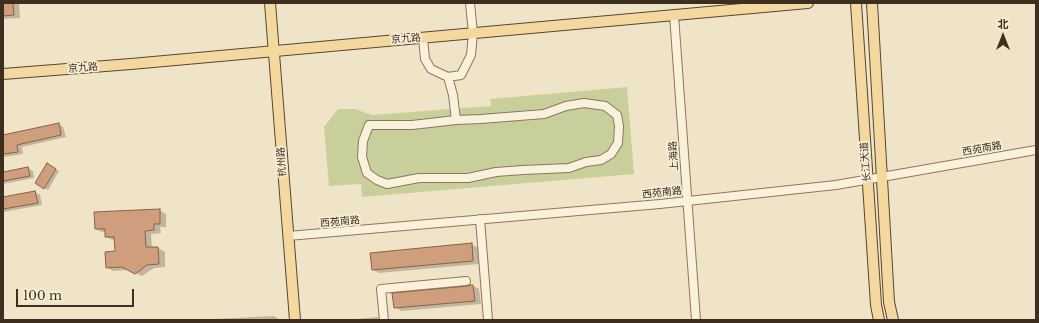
<!DOCTYPE html>
<meta charset="utf-8">
<style>
body{margin:0}
#map{position:relative;width:1039px;height:323px;overflow:hidden;background:#f0e4c8;font-family:"Libre Baskerville","Noto Sans SC",serif}
canvas{display:block}
.frame{position:absolute;inset:0;border:4px solid #3d2e20;pointer-events:none}
.north{position:absolute;left:983px;top:16px;width:40px;height:40px;-webkit-text-stroke:3px #f7eed8;paint-order:stroke;rotate:0deg;font-size:11px;font-weight:700;line-height:16px;text-align:center;color:#3d2e20}
.north::after{content:'';display:block;margin:auto;width:14px;height:18px;background:#3d2e20;clip-path:polygon(50% 0,100% 100%,50% 72%,0 100%)}
.scale{position:absolute;left:16px;top:289px;width:118px;height:18px;box-sizing:border-box;border:2px solid #3d2e20;border-top:0;padding-left:5px;font-size:12px;line-height:14px;white-space:nowrap;color:#3d2e20;-webkit-text-stroke:3px #f7eed8;paint-order:stroke}
</style>
<div id="map">
<canvas width="1039" height="323"></canvas>
<div class="frame"></div>
<div class="north">北</div>
<div class="scale">100 m</div>
</div>
<script>
const context = document.querySelector('canvas').getContext('2d');
context.lineJoin = 'round';
function paint(path, color) { context.fillStyle = color; context.fill(path, 'evenodd'); }
const toPath = rows => new Path2D(rows.map(r => 'M' + r).join(''));
function trace(path, color, width, dash) { context.strokeStyle = color; context.lineWidth = width; context.lineCap = dash ? 'butt' : 'round'; context.setLineDash(dash || []); context.stroke(path); }
function write(font, color, halo, rows, align = 'center') {
  context.font = font + ' "Libre Baskerville","Noto Sans SC",serif'; context.lineWidth = 3.5; context.setLineDash([]); context.textBaseline = 'middle'; context.strokeStyle = halo; context.fillStyle = color; for (const [text, x, y, turn = 0] of rows) {
    context.save(); context.translate(x, y); context.rotate((+turn || 0) * Math.PI / 180); context.textAlign = isNaN(turn) ? turn : align; if (halo) context.strokeText(text, 0, 0); context.fillText(text, 0, 0); context.restore();
  }
}
paint(toPath([
 [627,87,634,174,362,197,361,184,329,186,324,127,338,109,355,109,372,115,491,106,490,99]
]), '#c9cf9b');
paint(toPath([
 [3,3,19,3,20,18,3,19],
 [59,124,63,127,66,137,22,147,23,154,3,157,3,136],
 [47,164,59,171,48,190,36,183],
 [28,168,33,171,34,178,3,184,3,173],
 [35,192,40,195,42,205,3,212,3,198],
 [159,210,166,214,166,227,160,227,161,233,151,234,152,248,158,248,165,252,165,267,154,268,142,276,129,270,113,271,107,267,116,252,115,240,113,240,106,237,106,232,102,232,96,229],
 [471,244,478,248,479,264,379,273,373,270],
 [473,286,479,289,481,304,401,311,395,307],
 [274,316,280,320,214,320,214,319],
 [378,317,383,320,345,320]
]), '#0003');
const building = toPath([
 [3,3,13,3,14,15,3,16,3,3],
 [59,123,61,135,17,145,18,152,3,154,3,135,59,123],
 [47,163,56,169,44,189,35,183,47,163],
 [28,167,30,176,3,181,3,172,28,167],
 [35,191,38,203,3,209,3,197,35,191],
 [160,209,160,224,154,224,154,230,145,231,146,247,158,247,159,264,147,265,135,274,122,267,106,268,105,252,115,251,114,237,105,237,105,229,95,229,94,212,160,209],
 [472,243,473,261,372,270,370,253,472,243],
 [470,285,473,285,475,301,394,308,392,293,467,286,470,285]
]);
paint(building, '#cf9f7d');
trace(building, '#8d5f41', 1);
const minor = toPath([
 [674,15,696,320],
 [423,38,425,59,431,69,448,77,453,95,456,120,412,125,369,125,363,141,362,157,367,173,377,180,387,184,419,178,468,178,496,172,523,170,569,168,586,162,601,160,611,154,618,143,619,126,617,115,605,106,584,103,566,106,544,114,481,119,456,120],
 [448,77,461,75,471,55,473,33,470,3],
 [480,219,488,320],
 [288,236,660,204,836,185,1036,150],
 [384,320,381,289,466,281]
]);
const major = toPath([
 [270,3,295,320],
 [856,3,876,305,879,320],
 [872,3,889,302,893,320],
 [3,74,131,64,808,3]
]);
trace(minor, '#8d765c', 10);
trace(major, '#5b4430', 12);
trace(minor, '#faf1dc', 8);
trace(major, '#f3d9a0', 10);
write('10px', '#3d2e20', '#f7eed8', [
 ["京九路",406,39,-5],
 ["京九路",83,68,-5],
 ["西苑南路",982,149,-10],
 ["上海路",674,156,-94],
 ["杭州路",282,162,-94],
 ["长江大道",866,162,-94],
 ["西苑南路",662,193,-6],
 ["西苑南路",340,222,-5]
]);
</script>
